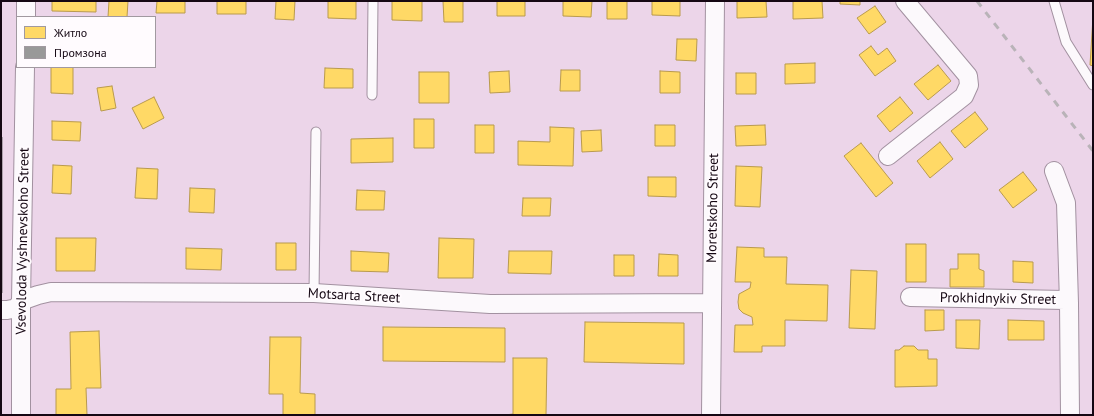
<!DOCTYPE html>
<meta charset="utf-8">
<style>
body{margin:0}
#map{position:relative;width:1094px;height:416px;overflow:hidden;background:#ecd5e9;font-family:"PT Sans",sans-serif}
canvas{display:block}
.frame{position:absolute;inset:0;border:2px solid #150713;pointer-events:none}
.legend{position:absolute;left:16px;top:16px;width:140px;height:52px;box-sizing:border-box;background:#fffbfe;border:1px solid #a199a0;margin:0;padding:5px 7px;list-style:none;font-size:12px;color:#150713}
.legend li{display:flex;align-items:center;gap:8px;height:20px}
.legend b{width:20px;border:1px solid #a199a0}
</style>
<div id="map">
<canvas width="1094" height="416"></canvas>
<div class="frame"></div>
<ul class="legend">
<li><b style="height:11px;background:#ffd966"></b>Житло</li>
<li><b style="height:11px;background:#999"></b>Промзона</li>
</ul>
</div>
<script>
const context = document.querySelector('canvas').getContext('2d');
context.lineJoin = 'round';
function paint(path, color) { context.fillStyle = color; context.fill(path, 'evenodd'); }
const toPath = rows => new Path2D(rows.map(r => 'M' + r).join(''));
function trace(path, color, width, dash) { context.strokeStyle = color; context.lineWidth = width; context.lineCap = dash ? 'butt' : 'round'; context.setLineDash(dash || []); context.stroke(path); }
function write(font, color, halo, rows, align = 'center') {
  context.font = font + ' "PT Sans",sans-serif'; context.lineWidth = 4; context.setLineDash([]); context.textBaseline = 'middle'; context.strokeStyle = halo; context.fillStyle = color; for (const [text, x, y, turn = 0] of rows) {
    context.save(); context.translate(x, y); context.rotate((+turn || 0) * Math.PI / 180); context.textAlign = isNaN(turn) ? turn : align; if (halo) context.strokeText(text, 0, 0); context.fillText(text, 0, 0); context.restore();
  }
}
const homes = toPath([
 [52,1,96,1,96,12,52,11,52,1],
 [109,1,128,1,127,17,108,17,109,1],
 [157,1,185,1,185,13,156,13,157,1],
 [217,1,246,1,246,14,217,14,217,1],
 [276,1,295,1,294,20,275,19,276,1],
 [328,1,356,1,356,19,328,18,328,1],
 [392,1,422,1,422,21,392,20,392,1],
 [443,1,463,1,463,22,444,22,443,1],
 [497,1,525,1,525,16,497,16,497,1],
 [563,1,592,1,591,17,563,16,563,1],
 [607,1,627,1,627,19,607,19,607,1],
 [652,1,680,1,680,16,652,15,652,1],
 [737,1,766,1,767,17,737,18,737,1],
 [793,1,822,1,823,18,793,19,793,1],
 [840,1,860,1,860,5,840,4,840,1],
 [875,6,886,22,869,34,857,18,875,6],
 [1093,17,1093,66,1090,65,1093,17],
 [677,39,697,39,696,61,676,60,677,39],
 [871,46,878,55,887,48,896,61,875,76,859,55,871,46],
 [815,63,815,83,785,84,785,64,815,63],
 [938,65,951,81,928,100,914,84,938,65],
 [51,67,73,67,73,94,51,93,51,67],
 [325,68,353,69,353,88,324,88,325,68],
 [561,70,580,70,580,91,560,91,561,70],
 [509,71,510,92,490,93,489,72,509,71],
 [660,71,680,72,680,93,660,93,660,71],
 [419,72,449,72,449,103,419,103,419,72],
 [736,73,756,73,756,94,736,94,736,73],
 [112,86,116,108,101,111,97,88,112,86],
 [154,97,164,118,143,129,132,108,154,97],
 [900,97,913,113,890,132,877,116,900,97],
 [975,112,988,129,965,148,951,131,975,112],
 [414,119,434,119,434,148,414,148,414,119],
 [52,121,81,122,80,141,52,140,52,121],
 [475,125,494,125,494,153,475,153,475,125],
 [655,125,675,125,675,146,655,146,655,125],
 [765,125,766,145,736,146,735,126,765,125],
 [550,127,574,128,573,166,518,165,518,141,550,142,550,127],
 [601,130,602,151,582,152,581,131,601,130],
 [393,138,393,162,351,163,351,139,393,138],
 [940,142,953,159,930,178,917,161,940,142],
 [861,143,893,183,876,197,844,156,861,143],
 [53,165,72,166,71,194,52,193,53,165],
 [736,166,762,167,760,207,735,206,736,166],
 [137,168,158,169,157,199,135,198,137,168],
 [1023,172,1037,190,1013,208,999,190,1023,172],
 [648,177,676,177,676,197,648,196,648,177],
 [190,188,215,189,214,213,189,212,190,188],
 [357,190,385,191,384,210,356,210,357,190],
 [523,198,551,198,550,216,522,216,523,198],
 [56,238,96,238,95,271,56,271,56,238],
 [439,238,474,239,473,278,438,278,439,238],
 [276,243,296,243,296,270,276,270,276,243],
 [906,244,926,244,926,282,906,282,906,244],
 [737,247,764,248,764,257,787,257,786,284,828,285,827,321,785,320,785,346,762,346,762,352,734,352,735,325,753,325,752,317,743,313,739,309,738,302,739,294,750,288,751,282,735,282,737,247],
 [186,248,222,249,221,270,186,269,186,248],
 [351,251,389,253,388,272,351,271,351,251],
 [509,251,552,251,551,274,508,273,509,251],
 [659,254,678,255,678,276,658,276,659,254],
 [958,254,979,254,979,269,984,271,984,287,950,287,950,269,958,269,958,254],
 [614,255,634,255,634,276,614,276,614,255],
 [1013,261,1033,262,1033,283,1013,282,1013,261],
 [851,270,877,271,875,329,849,328,851,270],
 [925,310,944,310,944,330,925,331,925,310],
 [956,320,980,320,979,349,956,348,956,320],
 [1008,320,1044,321,1044,340,1008,340,1008,320],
 [585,322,684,323,684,364,584,362,585,322],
 [383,327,505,328,505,362,383,361,383,327],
 [99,331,101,388,86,388,87,415,56,415,56,389,71,389,70,332,99,331],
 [270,337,301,337,300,393,315,394,315,415,283,415,283,394,269,394,270,337],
 [904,346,914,346,918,350,928,350,928,359,937,359,937,386,895,387,895,350,899,350,904,346],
 [513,358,547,358,546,415,505,415,513,414,513,358]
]);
paint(homes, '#ffd966');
trace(homes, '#b99a4d', 1);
const industry = toPath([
 [1,137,2,137,2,293,1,293,1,137]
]);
paint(industry, '#999');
trace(industry, '#716d71', 1);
const service = toPath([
 [1054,1,1066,42,1093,85],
 [372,95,373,1],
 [314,293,316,132]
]);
const minor = toPath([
 [26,17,26,1],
 [888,156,964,96,969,85,968,76,905,1],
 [1054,171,1066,203,1069,303],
 [910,297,1065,300,1068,301,1069,303,1070,415],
 [1,310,7,310,17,308,21,301,38,295,51,292,314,293,490,304,712,303],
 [21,415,21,301,25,67],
 [711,415,715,1]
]);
trace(service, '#a291a0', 11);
trace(minor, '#a291a0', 20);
trace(service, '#fcf9fc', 9);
trace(minor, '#fcf9fc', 18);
trace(toPath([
 [977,1,1093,151]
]), '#b9b3b8', 3, [7, 7]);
write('14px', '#150713', '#fffbfe', [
 ["Moretskoho Street",713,208,-89],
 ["Vsevoloda Vyshnevskoho Street",23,241,-89],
 ["Motsarta Street",354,296,3],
 ["Prokhidnykiv Street",998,299,1]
]);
</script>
